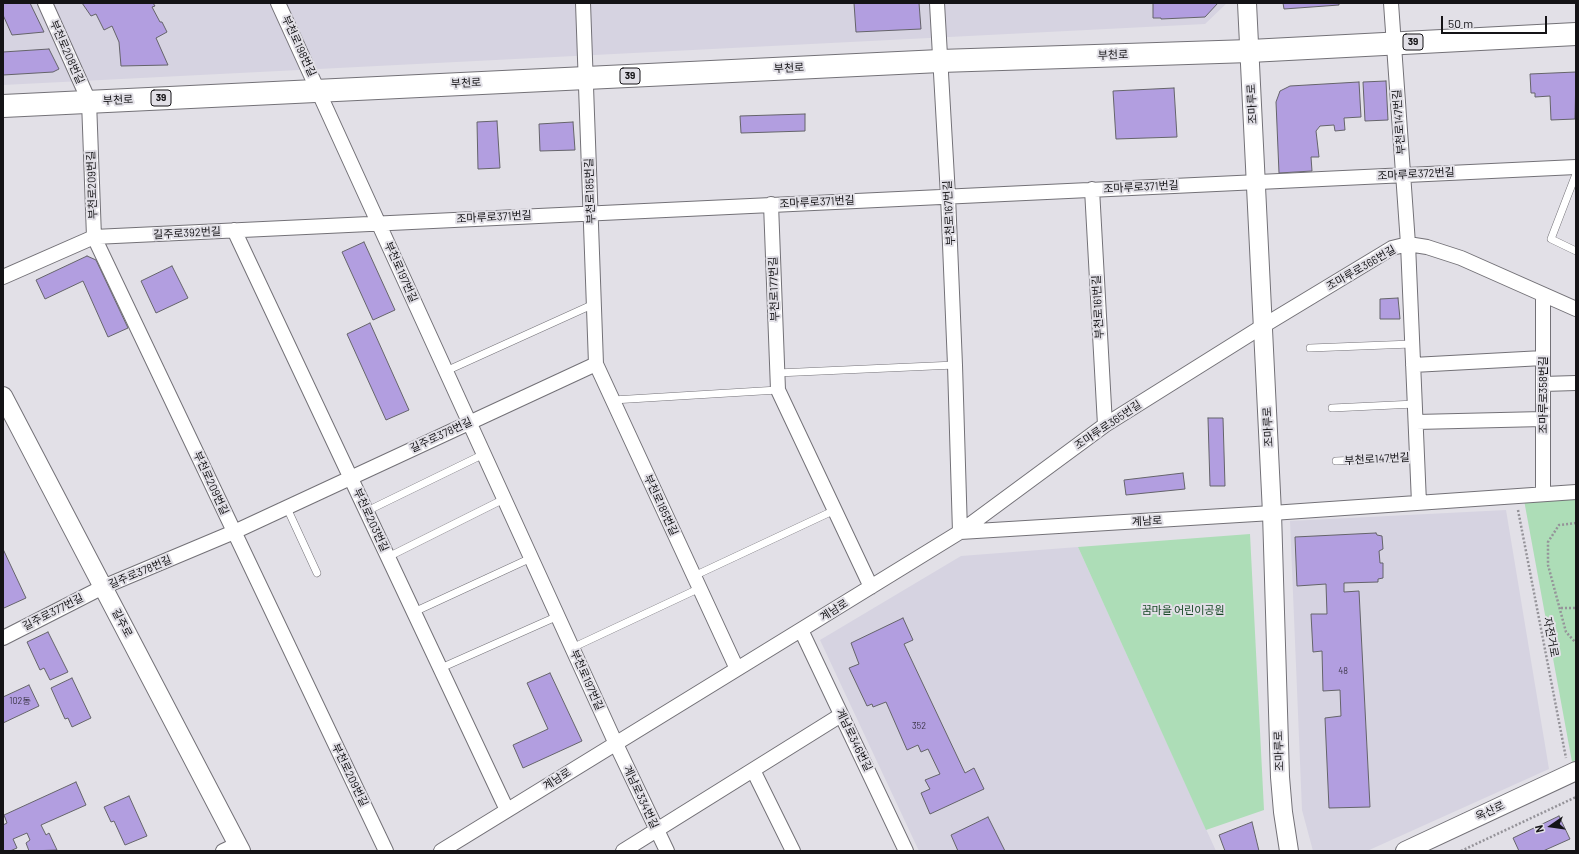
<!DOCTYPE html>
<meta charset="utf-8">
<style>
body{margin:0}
#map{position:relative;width:1579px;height:854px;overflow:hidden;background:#e2e0e7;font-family:Barlow,sans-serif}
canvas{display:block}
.frame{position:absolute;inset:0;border:4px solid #141316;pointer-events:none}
.north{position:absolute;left:1531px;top:806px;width:40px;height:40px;-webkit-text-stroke:3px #e2e0e7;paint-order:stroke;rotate:257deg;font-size:11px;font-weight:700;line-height:16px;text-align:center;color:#141316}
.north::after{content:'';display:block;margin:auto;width:14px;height:18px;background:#141316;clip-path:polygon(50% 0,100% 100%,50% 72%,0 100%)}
.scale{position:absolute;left:1441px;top:16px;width:106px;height:18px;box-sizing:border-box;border:2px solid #141316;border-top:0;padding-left:5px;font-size:12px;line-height:14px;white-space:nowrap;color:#141316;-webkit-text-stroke:3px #e2e0e7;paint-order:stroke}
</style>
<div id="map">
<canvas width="1579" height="854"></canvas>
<div class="frame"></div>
<div class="north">N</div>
<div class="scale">50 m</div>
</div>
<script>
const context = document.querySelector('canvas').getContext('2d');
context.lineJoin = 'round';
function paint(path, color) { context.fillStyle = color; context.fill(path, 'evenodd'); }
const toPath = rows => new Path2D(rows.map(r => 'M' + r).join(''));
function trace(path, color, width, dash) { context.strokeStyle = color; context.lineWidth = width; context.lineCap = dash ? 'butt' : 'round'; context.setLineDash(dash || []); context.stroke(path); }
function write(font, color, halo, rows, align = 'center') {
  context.font = font + ' Barlow,"Noto Sans KR",sans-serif'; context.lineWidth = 4; context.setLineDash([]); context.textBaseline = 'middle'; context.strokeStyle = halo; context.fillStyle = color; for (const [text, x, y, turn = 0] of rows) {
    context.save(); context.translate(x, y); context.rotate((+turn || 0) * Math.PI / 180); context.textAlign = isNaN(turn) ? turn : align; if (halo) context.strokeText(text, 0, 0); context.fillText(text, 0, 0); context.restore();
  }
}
paint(toPath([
 [3,3,1227,3,1205,24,3,85],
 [1506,510,1549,769,1367,851,1313,851,1302,810,1290,521],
 [1078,547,1216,851,919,851,820,640,961,556]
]), '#d6d3e1');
paint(toPath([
 [1576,496,1576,760,1572,762,1524,500],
 [1250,534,1264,810,1206,830,1078,547]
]), '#adddb7');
const building = toPath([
 [3,3,30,3,44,32,12,35,3,15,3,3],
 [82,3,153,3,155,6,152,7,160,22,162,22,167,32,156,38,168,65,121,66,119,42,112,26,104,30,96,14,91,16,82,3],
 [854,3,919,3,921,29,856,32,854,3],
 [1153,3,1218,3,1205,17,1161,19,1161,18,1153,18,1153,3],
 [1283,3,1339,3,1339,5,1284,9,1283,3],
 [49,49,59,69,53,72,3,75,3,52,49,49],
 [1576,72,1575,119,1551,120,1550,96,1535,97,1535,93,1531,93,1530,74,1576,72],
 [1386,81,1388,120,1365,121,1363,82,1386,81],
 [1359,82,1361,117,1344,118,1345,130,1335,131,1334,125,1320,126,1316,131,1319,157,1311,157,1312,171,1279,173,1276,102,1280,91,1290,86,1359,82],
 [1174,88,1177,137,1116,139,1113,91,1174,88],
 [805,114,805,131,741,133,740,116,805,114],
 [497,121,500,168,478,169,477,122,497,121],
 [573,122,575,150,540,151,539,124,573,122],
 [364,242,395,310,373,320,342,252,364,242],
 [87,256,96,260,128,328,108,337,83,281,45,299,36,280,87,256],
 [172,266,188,298,156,313,141,281,172,266],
 [1398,298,1400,319,1380,319,1380,299,1398,298],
 [370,323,409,410,386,420,347,334,370,323],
 [1208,418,1223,418,1225,486,1210,486,1208,418],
 [1183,473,1185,489,1126,495,1124,480,1183,473],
 [1376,533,1377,535,1382,536,1383,549,1379,551,1380,563,1383,563,1383,578,1378,579,1378,582,1344,583,1344,592,1359,591,1370,807,1329,808,1325,718,1341,716,1340,690,1323,691,1322,651,1313,652,1311,614,1327,614,1326,584,1297,586,1295,537,1376,533],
 [3,549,26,598,4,608,3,607,3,549],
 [903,618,913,640,904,644,965,773,974,768,984,789,930,814,921,793,930,789,925,780,940,774,928,749,921,752,918,745,907,750,886,702,873,707,872,704,867,706,849,668,859,664,851,643,903,618],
 [48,632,68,672,50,680,44,668,40,670,27,642,48,632],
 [550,673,582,741,523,768,513,745,548,729,527,683,550,673],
 [72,678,91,718,72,727,68,718,65,719,51,688,72,678],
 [29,685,39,706,3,723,3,697,29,685],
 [76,782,86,805,41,825,46,835,49,833,57,850,29,851,26,843,30,840,27,833,13,839,17,848,10,851,3,851,3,825,7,823,4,815,76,782],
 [129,796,147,836,125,845,114,821,111,822,104,807,129,796],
 [1559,816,1570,839,1543,851,1519,851,1513,838,1559,816],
 [988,817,1005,851,958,851,951,835,988,817],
 [1252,822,1259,851,1225,851,1219,835,1252,822]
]);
paint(building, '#b29ee0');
trace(building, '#65646a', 1);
const service = toPath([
 [1576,174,1551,239,1576,251],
 [1310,348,1412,344],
 [446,371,594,304],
 [777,373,955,365],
 [613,400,778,390],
 [1332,408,1415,404],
 [1336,461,1417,457],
 [287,508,317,573],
 [367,511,484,454],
 [388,557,504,499],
 [694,576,835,510],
 [414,612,531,558],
 [572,648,700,588],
 [441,668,558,616]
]);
const minor = toPath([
 [45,3,89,101,94,237,386,851],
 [278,3,616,744,667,851],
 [583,3,596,364,737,669],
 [937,3,948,196,955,365,960,532],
 [1391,3,1408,244,1419,503],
 [1092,189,1105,425],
 [771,204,778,390,871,587],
 [234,230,507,810],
 [3,277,94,237,1576,167],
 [1413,365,1543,358],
 [1543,384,1576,383],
 [1416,422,1543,419],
 [1543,494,1543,295],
 [960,532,1272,513,1576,492],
 [801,630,906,851],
 [3,638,103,587,234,532,596,364],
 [753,770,793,851],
 [223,851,238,844],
 [441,851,960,532,1105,425,1263,326,1392,248,1408,244,1427,247,1461,258,1576,309],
 [623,851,841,715]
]);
const tertiary = toPath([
 [1247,3,1272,513,1280,777,1283,812,1289,851],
 [3,396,241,851],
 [1405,851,1576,771]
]);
const primary = toPath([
 [3,106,940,61,1250,51,1576,34]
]);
trace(service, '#737177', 8);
trace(minor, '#737177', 16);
trace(tertiary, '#737177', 20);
trace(primary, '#737177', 24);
trace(toPath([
 [1518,510,1566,758],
 [1576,523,1559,525,1548,542,1548,565,1566,632,1576,643],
 [1561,608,1576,608],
 [1461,851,1576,797]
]), '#959399', 2.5, [2, 2]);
trace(service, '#fff', 7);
trace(minor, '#fff', 14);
trace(tertiary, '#fff', 18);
trace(primary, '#fff', 22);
write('9px', '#3c3648', null, [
 ["48",1343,671],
 ["102동",20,701],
 ["352",919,726]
]);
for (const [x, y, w] of [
 [1413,42,20],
 [630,76,20],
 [161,98,20]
]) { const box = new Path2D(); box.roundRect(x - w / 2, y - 8, w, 16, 3); context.fillStyle = '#e2e0e7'; context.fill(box); trace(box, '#141316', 1); }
write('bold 10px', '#141316', null, [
 ["39",1413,42],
 ["39",630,76],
 ["39",161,98]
]);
write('11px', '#141316', '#e2e0e7', [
 ["부천로198번길",299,46,65],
 ["부천로208번길",67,52,66],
 ["부천로",1113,55,-2],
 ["부천로",789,68,-3],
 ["부천로",466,83,-3],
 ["부천로",118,100,-3],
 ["조마루로",1252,104,-93],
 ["부천로147번길",1399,122,-94],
 ["조마루로372번길",1416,174,-3],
 ["부천로209번길",92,185,-92],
 ["조마루로371번길",1141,187,-3],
 ["부천로185번길",590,191,-92],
 ["조마루로371번길",817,202,-3],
 ["부천로167번길",949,213,-93],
 ["조마루로371번길",494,217,-3],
 ["길주로392번길",187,233,-3],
 ["조마루로366번길",1361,268,-30],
 ["부천로197번길",401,272,66],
 ["부천로177번길",774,289,-92],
 ["부천로161번길",1098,307,-93],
 ["조마루로358번길",1543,395,-90],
 ["조마루로365번길",1108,425,-34],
 ["조마루로",1268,427,-93],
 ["길주로378번길",441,435,-25],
 ["부천로147번길",1377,459,-3],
 ["부천로209번길",211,483,65],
 ["부천로185번길",661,505,65],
 ["부천로203번길",371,520,65],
 ["계남로",1147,521,-3],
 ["길주로378번길",140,572,-23],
 ["계남로",834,610,-32],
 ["길주로377번길",53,612,-27],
 ["길주로",122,623,62],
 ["자전거로",1551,637,79],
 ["부천로197번길",587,680,66],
 ["계남로346번길",854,740,64],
 ["조마루로",1279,751,-92],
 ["부천로209번길",350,775,64],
 ["계남로",557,779,-32],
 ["계남로334번길",641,797,65],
 ["옥산로",1490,811,-25]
]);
write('11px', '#194827', '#e2e0e7', [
 ["꿈마을 어린이공원",1183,610]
]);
</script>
